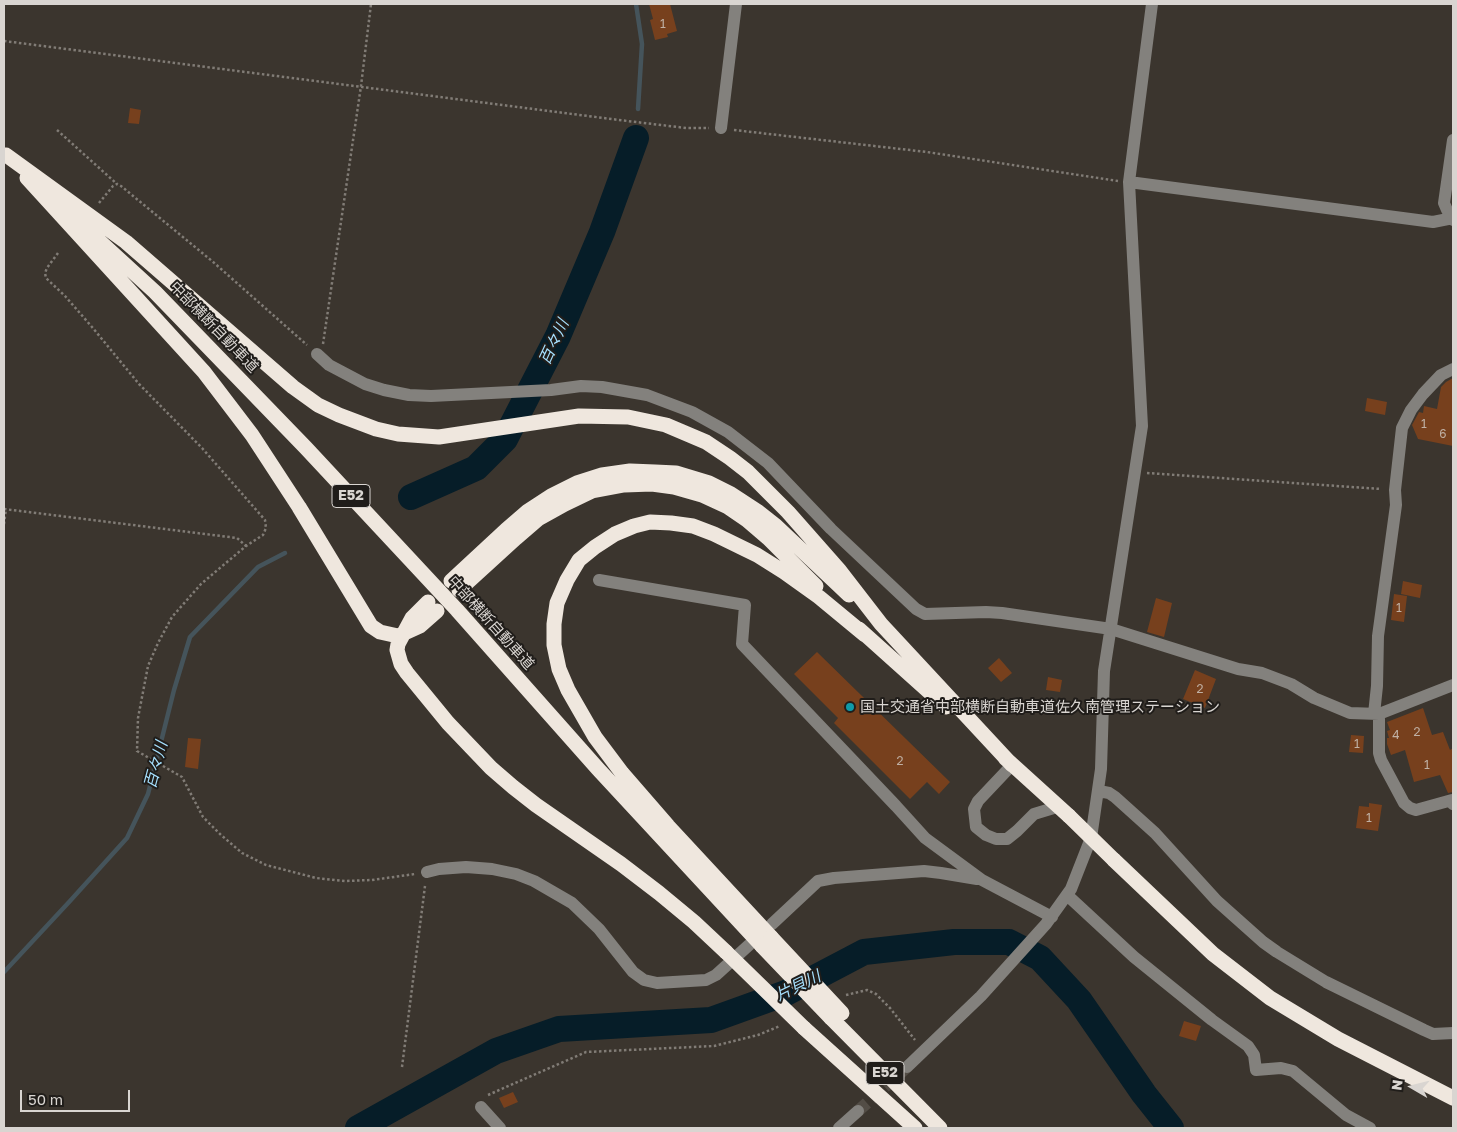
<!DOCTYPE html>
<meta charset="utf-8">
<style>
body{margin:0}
#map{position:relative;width:1457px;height:1132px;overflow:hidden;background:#3b352e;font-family:"Golos Text",sans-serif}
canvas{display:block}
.frame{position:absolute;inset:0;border:5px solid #d9d5d1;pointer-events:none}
.north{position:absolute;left:1387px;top:1062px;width:50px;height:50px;-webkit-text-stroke:4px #201d1a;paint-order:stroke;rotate:278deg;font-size:14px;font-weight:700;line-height:20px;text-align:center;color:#d9d5d1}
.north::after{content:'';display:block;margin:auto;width:18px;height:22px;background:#d9d5d1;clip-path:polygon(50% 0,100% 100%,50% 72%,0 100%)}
.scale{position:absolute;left:20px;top:1090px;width:110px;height:22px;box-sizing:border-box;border:2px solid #d9d5d1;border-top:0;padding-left:6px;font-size:15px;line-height:18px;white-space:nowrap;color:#d9d5d1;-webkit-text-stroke:4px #201d1a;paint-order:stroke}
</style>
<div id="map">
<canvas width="1457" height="1132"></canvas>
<div class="frame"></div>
<div class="north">N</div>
<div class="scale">50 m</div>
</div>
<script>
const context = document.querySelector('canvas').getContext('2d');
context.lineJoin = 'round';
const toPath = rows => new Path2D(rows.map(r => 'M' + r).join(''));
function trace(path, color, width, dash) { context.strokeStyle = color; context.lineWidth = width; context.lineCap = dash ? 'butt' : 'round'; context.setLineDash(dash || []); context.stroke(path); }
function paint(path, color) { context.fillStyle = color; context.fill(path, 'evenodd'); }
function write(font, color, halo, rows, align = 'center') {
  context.font = font + ' "Golos Text","Noto Sans JP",sans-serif'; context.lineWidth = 4; context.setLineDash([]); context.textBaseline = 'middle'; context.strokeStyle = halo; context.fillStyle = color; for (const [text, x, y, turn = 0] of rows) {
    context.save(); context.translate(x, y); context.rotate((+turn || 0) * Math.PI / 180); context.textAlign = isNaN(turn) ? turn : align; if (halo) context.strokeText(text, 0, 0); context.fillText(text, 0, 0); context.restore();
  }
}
trace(toPath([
 [636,4,642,44,638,109],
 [4,972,70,901,127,838,148,794,174,690,190,637,258,567,285,553]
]), '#45545b', 4.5);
trace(toPath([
 [411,497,476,468,505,439,558,336,602,232,636,138],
 [358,1128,496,1051,559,1029,711,1020,786,993,864,952,954,942,1009,942,1040,958,1079,1000,1144,1094,1171,1128]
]), '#061d28', 26);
paint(toPath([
 [649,4,670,4,677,31,667,34,668,37,655,40,650,20,653,19],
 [130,108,141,110,139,124,128,123],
 [1453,378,1453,446,1418,439,1412,425,1418,414,1419,412,1423,413,1424,406,1437,409,1441,387,1446,382],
 [1367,398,1387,402,1385,415,1365,411],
 [1403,581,1422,585,1420,598,1401,594],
 [1394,594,1407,596,1404,622,1391,620],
 [1156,598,1172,603,1164,637,1147,632],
 [817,652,950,782,939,794,927,782,910,799,834,723,838,718,794,674],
 [999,658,1012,673,1001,682,988,668],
 [1195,670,1216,679,1205,708,1183,699],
 [1048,677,1062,680,1060,692,1046,690],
 [1423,708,1432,735,1443,732,1450,750,1453,748,1453,792,1448,793,1440,775,1414,782,1405,750,1391,755,1387,744,1387,738,1389,738,1387,731,1390,730,1387,722],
 [1351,735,1364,736,1363,753,1349,752],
 [188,738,201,739,198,769,185,767],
 [1369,803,1382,805,1378,831,1356,828,1359,806,1369,807],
 [1184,1021,1201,1026,1196,1041,1179,1036],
 [513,1092,518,1102,504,1108,499,1098]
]), '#77401d');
trace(toPath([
 [858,1111,907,1067]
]), '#534d46', 12, [12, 6]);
trace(toPath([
 [4,41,619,120,686,128,709,128],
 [57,130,117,184],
 [734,130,927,152,1118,181],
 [99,203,113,186,117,184,121,186,212,261,307,345],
 [58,253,47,268,45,273,46,278,65,296,92,327,139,384,202,448,265,520,266,528,263,535,246,546,201,584,172,617,158,643,148,666,138,718,137,751,182,777,203,817,221,835,242,853,266,865,316,878,345,881,372,880,415,874],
 [323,344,361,86,371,4],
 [1147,473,1381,489],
 [4,509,237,538,246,546],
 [4,524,6,509],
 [846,995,867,990,876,994,890,1008,915,1040],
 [402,1067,425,886],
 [488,1095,586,1052,714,1046,758,1035,780,1026]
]), '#817c76', 2.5, [2.5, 2.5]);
trace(toPath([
 [721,128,736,4],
 [1453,140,1444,203,1447,210,1453,220],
 [1129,182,1433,222,1453,218],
 [317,354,329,365,365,384,384,390,409,395,431,396,551,390,581,386,602,387,647,395,692,412,728,432,768,463,831,529,916,609,925,614,986,612,1002,613,1111,629,1238,669,1262,673,1291,684,1314,698,1350,713,1379,714,1453,685],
 [599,580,745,605,742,644,896,806,925,838,982,880,1052,917],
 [1374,714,1377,686,1378,636,1396,505,1395,490,1402,428,1411,410,1423,394,1441,375,1453,369],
 [1379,714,1379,753,1381,760,1404,803,1410,808,1416,810,1452,800,1453,804],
 [1012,765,978,801,974,809,976,827,986,835,996,839,1007,839,1017,831,1034,814,1057,807],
 [1099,791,1109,793,1115,797,1155,833,1217,901,1263,942,1277,952,1326,982,1424,1030,1433,1034,1453,1033],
 [427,872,439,869,466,867,492,869,516,874,534,881,572,903,599,929,633,972,644,980,657,983,706,980,716,975,749,945],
 [1067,895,1134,957,1212,1020,1248,1046,1254,1055,1256,1070,1281,1068,1293,1071,1346,1115,1370,1128],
 [772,924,818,881,834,878,924,871,941,873,977,879],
 [907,1067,981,996,1046,924,1071,889,1091,838,1101,769,1104,671,1142,426,1129,182,1152,4],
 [481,1107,500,1128],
 [839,1128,858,1111]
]), '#83817d', 12);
trace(toPath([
 [6,155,126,242,293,387,318,405,339,415,376,429,398,434,439,437,579,416,628,417,666,425,706,442,730,458,748,472,788,512,840,571,881,624,1012,765],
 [27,178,204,372,252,435,299,507,371,626,380,632,398,636,420,626,437,611],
 [60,205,155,292,306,448,457,610,598,769,762,946],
 [451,581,506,530,528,511,551,496,577,483,602,475,630,471,655,472,676,473,709,483,731,494,757,511,776,526,849,595],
 [459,590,516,538,538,519,565,504,592,491,624,485,652,484,674,487,702,495,728,507,747,520,768,538,816,586],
 [428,602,412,618,398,644,397,650,401,664,407,673,448,723,491,768,513,787,536,805,621,864,659,893,694,922,726,952],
 [859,629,946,707],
 [1005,758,1069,816],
 [1114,860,1213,954,1270,998,1338,1039,1453,1098],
 [771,937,668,826,622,773,595,737,568,690,559,669,554,645,554,624,557,603,567,580,579,560,595,547,615,534,634,526,650,522,671,523,693,526,714,534,757,555,784,572,819,597,865,635],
 [831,1018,940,1128],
 [804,1028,915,1128]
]), '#efe7de', 15);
trace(toPath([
 [1069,816,1114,860],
 [771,937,842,1013],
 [762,946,831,1018],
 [726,952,804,1028]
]), '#efe7de', 15);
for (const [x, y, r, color] of [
 [850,707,5,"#0f9aa8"]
]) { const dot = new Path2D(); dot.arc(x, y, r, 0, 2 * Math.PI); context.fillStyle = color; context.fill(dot); trace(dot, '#201d1a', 2); }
write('12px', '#c0b0a4', null, [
 ["1",663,24],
 ["1",1424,424],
 ["6",1443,434],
 ["1",1399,608],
 ["2",1200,689],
 ["2",1417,732],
 ["4",1396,735],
 ["1",1357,744],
 ["2",900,761],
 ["1",1427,765],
 ["1",1369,818]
]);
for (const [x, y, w] of [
 [351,496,38],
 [885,1073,38]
]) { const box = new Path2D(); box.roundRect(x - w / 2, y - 11.5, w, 23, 4); context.fillStyle = '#201d1a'; context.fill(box); trace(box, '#d9d5d1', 1); }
write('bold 14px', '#d9d5d1', null, [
 ["E52",351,496],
 ["E52",885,1073]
]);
write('15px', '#d9d5d1', '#201d1a', [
 ["中部横断自動車道",214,327,46],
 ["中部横断自動車道",491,623,48]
]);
write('15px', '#d9d5d1', '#201d1a', [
 ["国土交通省中部横断自動車道佐久南管理ステーション",860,707]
], 'left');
write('italic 16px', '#a5dffd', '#201d1a', [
 ["百々川",554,342,-65],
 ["百々川",156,765,-75],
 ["片貝川",798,986,-26]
]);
</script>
